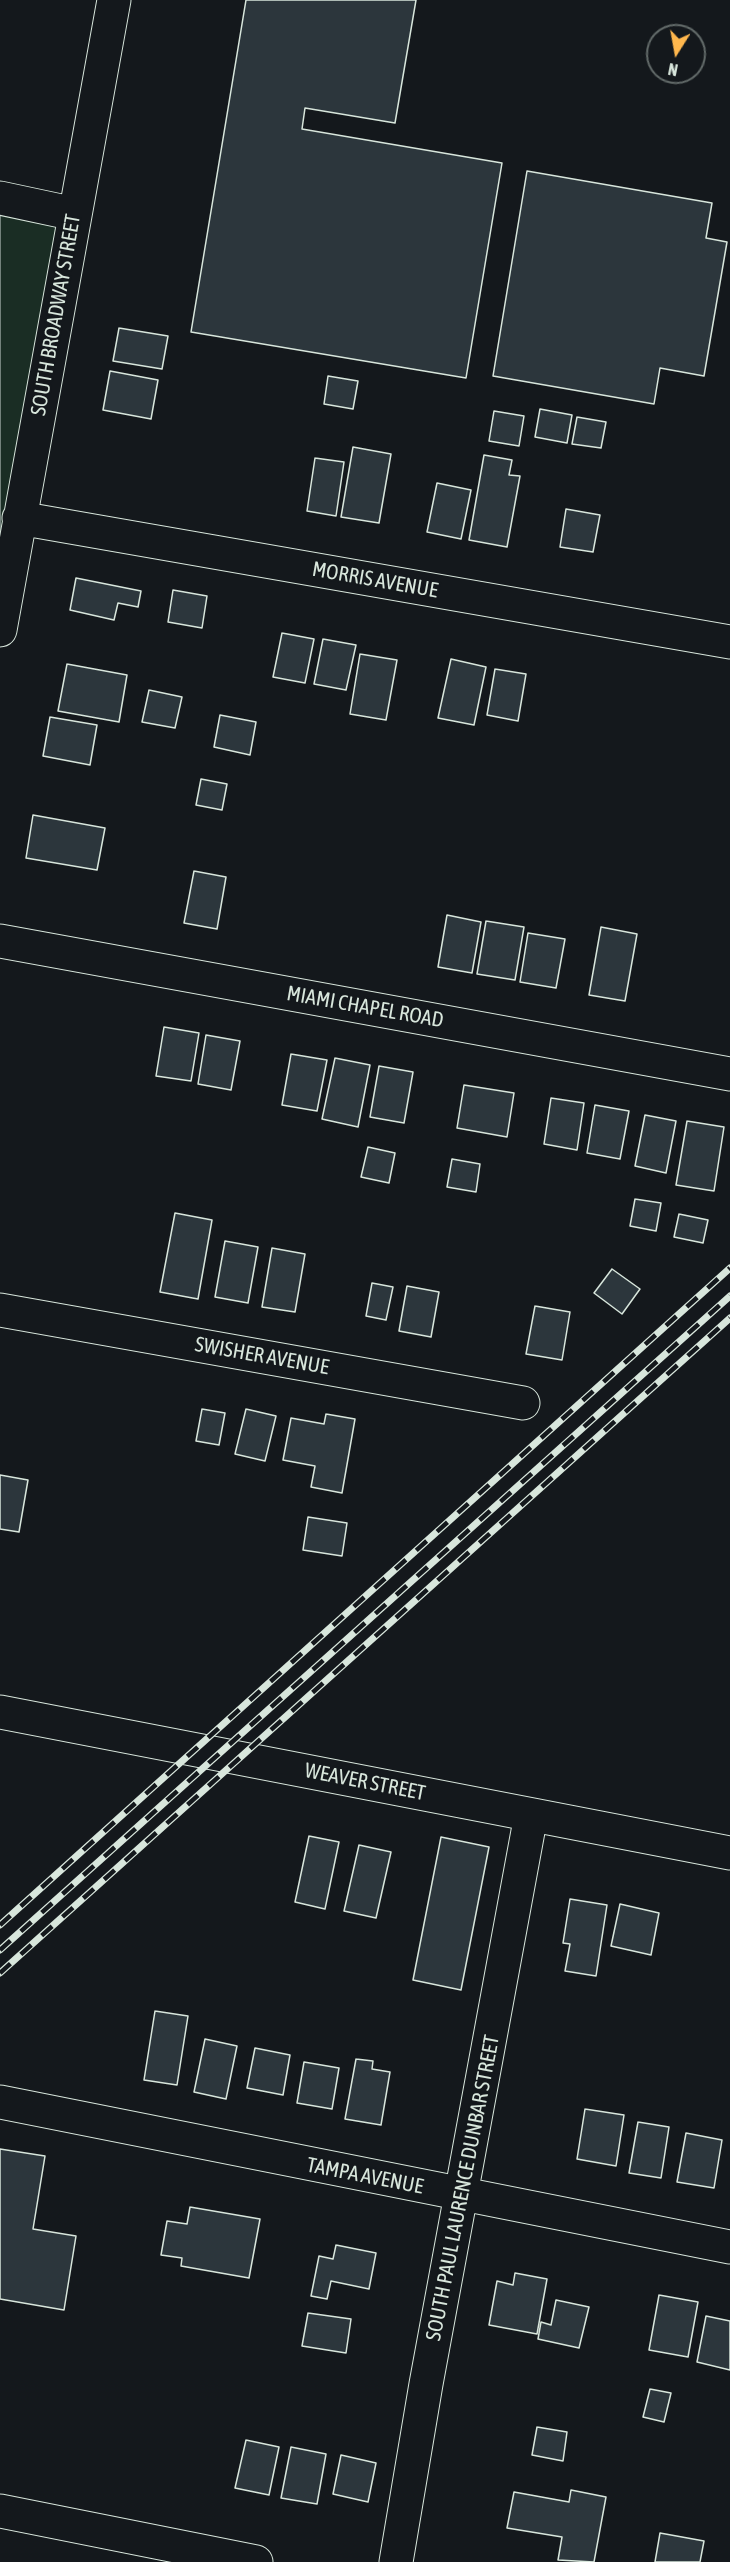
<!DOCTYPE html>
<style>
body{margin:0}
#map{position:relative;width:730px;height:2562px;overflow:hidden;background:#14181c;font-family:"Asap Condensed",sans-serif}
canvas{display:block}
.north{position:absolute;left:646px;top:24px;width:60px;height:60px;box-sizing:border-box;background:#14181c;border:2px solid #626a69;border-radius:50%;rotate:191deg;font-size:16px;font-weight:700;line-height:24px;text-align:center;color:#d8e6dc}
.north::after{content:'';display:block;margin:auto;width:21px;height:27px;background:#ffb74d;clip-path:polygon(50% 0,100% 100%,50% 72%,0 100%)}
</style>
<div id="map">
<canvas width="730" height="2562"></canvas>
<div class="north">N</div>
</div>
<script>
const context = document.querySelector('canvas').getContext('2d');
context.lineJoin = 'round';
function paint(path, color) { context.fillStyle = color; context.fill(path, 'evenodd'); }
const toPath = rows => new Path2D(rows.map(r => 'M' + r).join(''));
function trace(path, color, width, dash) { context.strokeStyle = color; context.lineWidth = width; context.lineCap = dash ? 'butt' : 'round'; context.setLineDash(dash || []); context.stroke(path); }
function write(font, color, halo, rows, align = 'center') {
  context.font = font + ' "Asap Condensed",sans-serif'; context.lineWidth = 4.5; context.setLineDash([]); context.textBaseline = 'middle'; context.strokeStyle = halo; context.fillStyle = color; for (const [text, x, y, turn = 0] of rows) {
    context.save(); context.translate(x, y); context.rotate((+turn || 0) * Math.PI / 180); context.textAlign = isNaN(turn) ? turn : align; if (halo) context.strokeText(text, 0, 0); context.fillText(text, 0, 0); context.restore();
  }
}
const green = toPath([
 [0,198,75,214,0,630,0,198]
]);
paint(green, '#1a2d24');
trace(green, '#939e99', 1.5);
const building = toPath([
 [246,0,416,0,395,123,305,108,302,129,502,163,466,378,191,332,246,0],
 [527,171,712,203,706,238,727,242,704,376,660,368,654,404,493,376,527,171],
 [119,328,168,336,162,369,113,361,119,328],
 [110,371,158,380,151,419,103,410,110,371],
 [328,376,358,381,353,409,324,404,328,376],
 [540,409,572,415,567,443,535,437,540,409],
 [494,411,524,416,519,446,489,441,494,411],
 [577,417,606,422,601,448,572,444,577,417],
 [353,447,391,454,379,523,341,517,353,447],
 [484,455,512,460,509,475,520,476,507,547,469,540,484,455],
 [315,458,344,462,336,516,307,511,315,458],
 [437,483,471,490,461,539,427,532,437,483],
 [566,509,600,515,593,552,560,547,566,509],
 [76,578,141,591,138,607,118,603,114,620,70,610,76,578],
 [173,590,207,596,202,628,168,622,173,590],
 [282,633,314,639,305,683,273,677,282,633],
 [323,639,356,645,346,690,314,684,323,639],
 [360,654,397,660,386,720,350,714,360,654],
 [451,659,486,667,474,725,438,718,451,659],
 [67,664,127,675,119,722,58,711,67,664],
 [495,669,526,674,518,721,487,715,495,669],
 [149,690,182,697,175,728,142,722,149,690],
 [220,715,256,722,250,755,214,747,220,715],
 [50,717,97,725,90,765,43,756,50,717],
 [201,779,227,784,222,810,196,805,201,779],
 [33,815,105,828,97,870,26,858,33,815],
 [194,871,226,877,217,929,184,923,194,871],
 [447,915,481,922,472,973,438,967,447,915],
 [486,921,524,927,515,980,477,974,486,921],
 [601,927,637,934,625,1001,589,995,601,927],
 [528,933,565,939,556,988,520,982,528,933],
 [164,1027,199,1033,191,1081,156,1076,164,1027],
 [206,1035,240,1041,231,1090,198,1084,206,1035],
 [291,1054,327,1060,317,1111,282,1105,291,1054],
 [335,1058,370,1065,358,1127,322,1119,335,1058],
 [379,1066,413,1072,404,1123,370,1117,379,1066],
 [464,1085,514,1093,507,1137,457,1128,464,1085],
 [551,1098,584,1103,577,1150,544,1144,551,1098],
 [595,1105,629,1111,620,1159,587,1153,595,1105],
 [645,1115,676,1121,666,1173,635,1166,645,1115],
 [687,1121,724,1127,714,1191,676,1185,687,1121],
 [368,1147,395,1153,389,1183,361,1177,368,1147],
 [452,1159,480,1164,476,1192,447,1187,452,1159],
 [635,1199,661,1203,656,1231,630,1226,635,1199],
 [175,1213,212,1220,198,1299,160,1292,175,1213],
 [679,1214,708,1220,703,1243,674,1237,679,1214],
 [225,1241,258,1247,248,1303,215,1297,225,1241],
 [272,1248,305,1254,295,1312,262,1307,272,1248],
 [612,1269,640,1289,622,1314,594,1293,612,1269],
 [372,1283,393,1287,386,1320,366,1316,372,1283],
 [407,1286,439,1292,431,1337,399,1331,407,1286],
 [535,1306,570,1312,562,1360,526,1354,535,1306],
 [202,1409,225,1413,219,1445,196,1441,202,1409],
 [246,1409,276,1416,265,1461,235,1454,246,1409],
 [326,1414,355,1419,342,1493,311,1487,315,1466,283,1460,291,1418,324,1424,326,1414],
 [0,1475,28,1480,19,1532,0,1529,0,1475],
 [308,1517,347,1523,342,1556,303,1550,308,1517],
 [309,1836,339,1842,325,1909,295,1902,309,1836],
 [441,1837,489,1847,461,1990,413,1980,441,1837],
 [359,1845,391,1852,376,1918,344,1911,359,1845],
 [570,1899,607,1905,596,1976,565,1971,570,1944,563,1943,570,1899],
 [620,1904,659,1913,651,1955,611,1946,620,1904],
 [155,2011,188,2016,177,2085,144,2080,155,2011],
 [205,2039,237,2046,226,2099,194,2092,205,2039],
 [255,2048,290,2055,283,2095,247,2088,255,2048],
 [356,2059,373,2061,372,2069,390,2072,381,2125,345,2119,356,2059],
 [304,2062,339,2068,332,2109,297,2103,304,2062],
 [585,2109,624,2115,616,2166,577,2159,585,2109],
 [638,2122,669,2127,661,2178,629,2173,638,2122],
 [686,2133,722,2140,714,2188,677,2182,686,2133],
 [0,2149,45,2156,33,2229,76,2236,64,2310,0,2299,0,2149],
 [190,2207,260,2219,249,2278,181,2266,182,2258,161,2255,167,2221,187,2224,190,2207],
 [336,2245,376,2253,369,2289,331,2281,327,2299,311,2296,319,2256,333,2259,336,2245],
 [515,2273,547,2279,537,2334,489,2325,497,2281,513,2285,515,2273],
 [659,2295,698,2302,688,2357,649,2350,659,2295],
 [556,2300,589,2307,579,2348,538,2339,541,2322,551,2325,556,2300],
 [308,2313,351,2319,346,2353,302,2346,308,2313],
 [706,2316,730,2321,730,2370,697,2362,706,2316],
 [650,2389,671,2393,664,2422,643,2417,650,2389],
 [537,2427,567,2432,563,2461,532,2455,537,2427],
 [246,2440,279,2447,269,2495,235,2488,246,2440],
 [291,2447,326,2454,317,2504,281,2498,291,2447],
 [341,2455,376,2463,368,2502,333,2494,341,2455],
 [571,2490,606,2497,594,2562,558,2560,562,2537,507,2528,514,2492,569,2502,571,2490],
 [660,2533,704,2541,700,2562,655,2562,660,2533]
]);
paint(building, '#2c363c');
trace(building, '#d8e6dc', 1.5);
const minor = toPath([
 [0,198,75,214],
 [19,518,730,642],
 [0,630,114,0],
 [0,941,730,1074],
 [0,1310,523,1403],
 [0,1712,730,1853],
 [0,2102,730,2247],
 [0,2511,256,2562],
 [396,2562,426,2384,531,1815]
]);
trace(minor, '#d8e6dc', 35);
trace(minor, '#14181c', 33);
const rail = toPath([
 [0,1925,730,1268],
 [0,1950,730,1296],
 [0,1973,730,1318]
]);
trace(rail, '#d8e6dc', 7);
trace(rail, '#14181c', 4.5, [14]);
write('21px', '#d8e6dc', '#14181c', [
 ["SOUTH BROADWAY STREET",56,315,-80],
 ["MORRIS AVENUE",375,580,10],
 ["MIAMI CHAPEL ROAD",365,1007,10],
 ["SWISHER AVENUE",262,1356,10],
 ["WEAVER STREET",365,1782,11],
 ["TAMPA AVENUE",365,2176,11],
 ["SOUTH PAUL LAURENCE DUNBAR STREET",463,2188,-79]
]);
</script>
